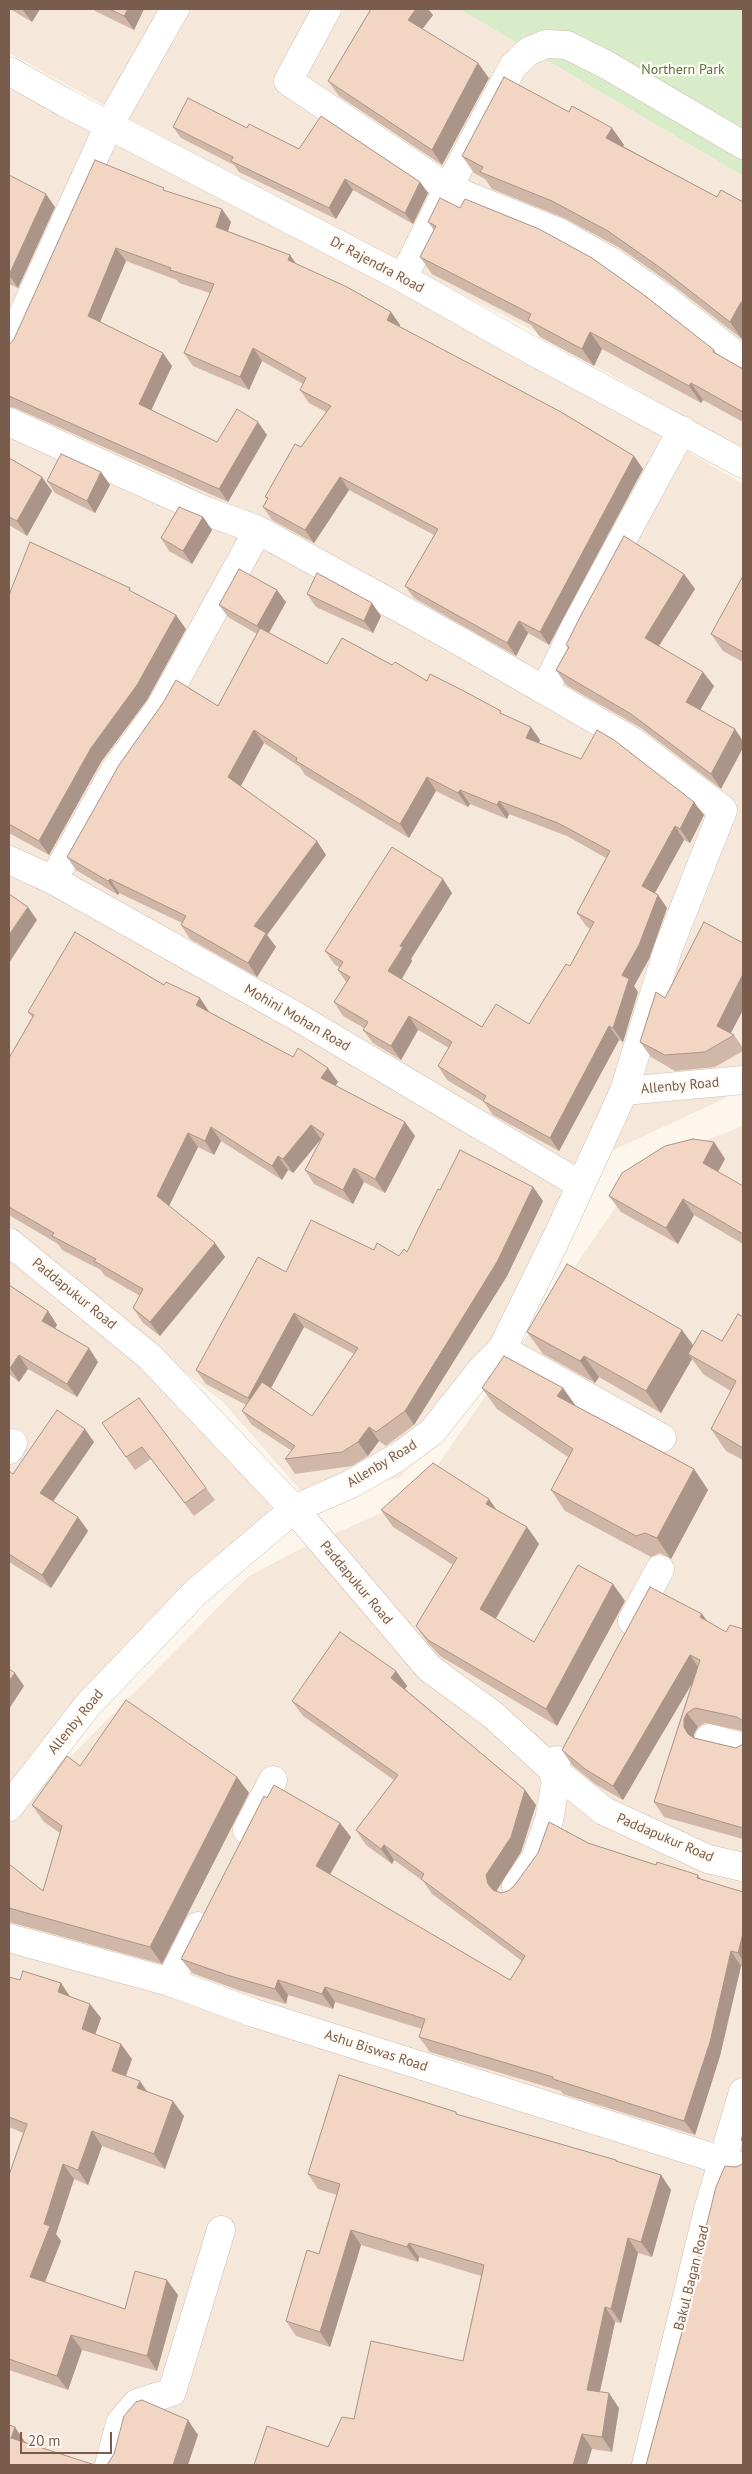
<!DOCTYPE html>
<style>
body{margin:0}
#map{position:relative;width:752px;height:2474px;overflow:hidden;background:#fdf6ec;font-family:"PT Sans",sans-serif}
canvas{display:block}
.frame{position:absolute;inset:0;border:10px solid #7a5c4d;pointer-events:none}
.scale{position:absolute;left:20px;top:2432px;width:92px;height:22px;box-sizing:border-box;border:2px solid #7a5c4d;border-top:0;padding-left:6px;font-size:15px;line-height:18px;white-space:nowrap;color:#7a5c4d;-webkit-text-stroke:4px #fffaf3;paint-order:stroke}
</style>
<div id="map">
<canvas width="752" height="2474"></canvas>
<div class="frame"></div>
<div class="scale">20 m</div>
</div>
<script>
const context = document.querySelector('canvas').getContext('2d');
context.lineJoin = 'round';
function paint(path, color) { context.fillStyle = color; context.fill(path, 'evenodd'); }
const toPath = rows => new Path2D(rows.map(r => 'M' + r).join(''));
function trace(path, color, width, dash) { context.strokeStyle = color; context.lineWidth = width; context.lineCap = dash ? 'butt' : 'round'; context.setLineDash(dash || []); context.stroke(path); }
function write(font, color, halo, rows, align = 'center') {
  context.font = font + ' "PT Sans",sans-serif'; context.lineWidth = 4.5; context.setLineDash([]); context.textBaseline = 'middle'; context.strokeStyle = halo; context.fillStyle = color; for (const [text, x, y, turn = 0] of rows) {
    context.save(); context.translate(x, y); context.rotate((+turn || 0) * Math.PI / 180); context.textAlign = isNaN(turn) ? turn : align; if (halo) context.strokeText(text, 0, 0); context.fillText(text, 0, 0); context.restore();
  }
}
paint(toPath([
 [9,9,459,9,743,176,743,451,538,333,298,211,9,53],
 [9,88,533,360,743,484,743,1090,605,1154,548,1269,401,1477,308,1499,223,1402,9,1236],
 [743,1126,743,2465,9,2465,9,1819,249,1576,300,1549,415,1498,633,1182,666,1156],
 [9,1256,191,1411,277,1512,9,1797]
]), '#f5e8da');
paint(toPath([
 [459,9,743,9,743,176,536,54]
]), '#d8ecc9');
const minor = toPath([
 [327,9,288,81,448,188,403,278],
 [9,71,64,102,403,278,518,343,743,464],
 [9,345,109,125,175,9],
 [740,358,665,299,612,262,558,232,448,188,513,66,529,51,546,44,567,45,605,64,743,145],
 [9,422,206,511,258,530,461,642,632,741,723,810,668,949,624,1091],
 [545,690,576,625,682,430],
 [9,860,53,880,294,1015,581,1185],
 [53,880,115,770,160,708,258,530],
 [9,1242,150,1357,294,1509,429,1668,493,1715,552,1769,604,1811,708,1859,743,1867],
 [502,1349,662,1438],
 [9,1450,13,1443],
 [632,1621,660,1569],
 [709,1738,743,1747],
 [9,1807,87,1706,196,1592,294,1509,351,1484,398,1457,432,1432,482,1369,502,1349,558,1235,624,1091,743,1080],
 [247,1830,273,1780],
 [516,1886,535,1859,549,1820,556,1781,552,1769,557,1760],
 [9,1938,170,1982,254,2013,743,2167],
 [170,1982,198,1926],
 [109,2465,120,2423,137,2403,172,2392,221,2230],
 [646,2465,708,2210,743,2092]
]);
trace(minor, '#d1beb0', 29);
trace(minor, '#fff', 28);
paint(toPath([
 [10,9,40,9,32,22],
 [93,9,144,9,134,30,95,11],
 [369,9,428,9,433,15,422,29,489,78,442,165,339,96,328,81,370,10],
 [569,112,612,128,624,145,623,146,717,197,743,202,743,337,742,339,674,286,620,248,564,218,492,189,485,179,474,173,462,156],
 [173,127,247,128,299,149,420,182,428,193,413,224,353,190,336,219,239,172,234,165,181,138],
 [9,175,55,207,18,288,9,284],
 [167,191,231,222,228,231,290,255,296,264,391,312,400,325,399,326,643,469,549,645,528,633,516,656,414,598,405,586,434,535,349,490,314,543,272,520,263,507,267,499,265,497,326,412,309,403,300,390,303,384,262,361,249,390,193,366,184,353,210,293,179,283,177,280,126,261,100,322,172,366,151,410,217,442,267,435,228,502,15,408,9,407,9,345],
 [428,222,714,350,717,354,743,369,743,422,703,400,701,403,602,349,594,366,540,337,531,325,432,274,420,257,434,230],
 [9,458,52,491,27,536,9,525],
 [101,472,110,485,95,513,55,493,47,481],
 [203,517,212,530,192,564,169,551,161,538],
 [684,574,695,589,659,646,714,686,700,710,721,789,641,728,566,685,556,670,568,648,566,645],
 [743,576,743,662,723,651,711,634],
 [133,593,186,629,147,700,101,762,49,855,9,833,9,595],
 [307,594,381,616,373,633,316,607],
 [286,602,269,633,327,664,392,665,504,715,540,740,539,743,704,815,690,843,684,840,655,893,658,895,667,908,649,959,634,986,638,992,623,1042,619,1040,559,1151,493,1115,484,1102,447,1080,438,1066,449,1048,418,1030,401,1060,373,1043,363,1030,364,1028,343,1016,334,1002,346,982,338,970,339,967,335,965,325,951,452,893,411,959,412,961,402,979,482,1027,529,1024,570,966,590,929,586,926,577,913,606,858,567,836,509,814,507,819,470,804,468,807,436,791,409,838,305,775,300,767,264,743,241,786,326,855,267,935,276,947,257,977,190,939,181,925,182,923,119,893,118,895,76,870,67,857,218,706,257,634,228,617,219,605],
 [743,943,743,1010,731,1033,734,1035,743,1048,743,1051,715,1067,675,1071,651,1057,640,1042,665,998],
 [164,985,200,998,209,1012,338,1082,335,1086,415,1136,385,1193,364,1182,353,1204,314,1184,305,1170,321,1139,293,1173,288,1170,282,1180,221,1141,214,1155,198,1147,169,1206,215,1243,225,1257,160,1336,143,1323,133,1308,140,1296,104,1275,101,1270,62,1250,58,1244,9,1215,9,1058,32,1017,28,1012],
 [714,1142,725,1159,718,1172,743,1186,743,1244,694,1215,678,1244,621,1212,609,1196],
 [533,1187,543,1201,507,1276,414,1425,386,1446,379,1441,368,1456,352,1466,295,1474,285,1459,292,1451,252,1425,242,1411,246,1405,206,1384,196,1370,286,1272,374,1250,399,1256,407,1252,440,1190],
 [304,1327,354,1354,312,1416,271,1388],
 [9,1285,48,1311,57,1325,55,1328,98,1362,77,1397,28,1369,19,1382,9,1374],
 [743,1317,743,1460,726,1451,711,1429,731,1391,704,1375,692,1359,661,1413,599,1377,595,1383,543,1354,527,1332,682,1330,693,1345,722,1341],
 [482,1388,563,1388,576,1406,694,1469,708,1490,671,1559,660,1553,651,1557,565,1511,551,1490,568,1457,497,1409],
 [139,1398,215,1500,194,1516,151,1459,135,1470,102,1423],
 [94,1442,53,1501,78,1517,88,1531,51,1588,9,1562,9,1471,13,1474],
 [381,1510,497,1510,527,1527,539,1544,496,1619,534,1642,625,1601,557,1726,440,1656,428,1643,416,1626,453,1565,393,1527],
 [702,1614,707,1621,726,1632,743,1629,743,1731,705,1723,698,1727,694,1734,694,1738,736,1748,743,1744,743,1839,664,1817,654,1802,692,1683,623,1800,595,1784,572,1765,562,1750],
 [396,1671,407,1686,405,1689,525,1790,536,1805,521,1852,497,1890,497,1891,501,1893,508,1891,588,1843,656,1865,698,1875,702,1880,743,1892,743,1966,741,1966,720,2056,695,2135,563,2094,561,2091,430,2052,419,2037,422,2029,335,2002,333,2009,288,1995,286,2004,238,1990,192,1973,181,1959,267,1798,351,1837,330,1875,510,1980,522,1961,432,1894,423,1881,394,1860,392,1864,366,1845,356,1830,394,1780,303,1716,292,1701],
 [80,1766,237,1777,249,1793,162,1964,9,1922,9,1864,43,1891,60,1833,44,1822,32,1805],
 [9,1977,71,1997,101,2018,95,2034,132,2059,126,2076,184,2116,165,2169,102,2146,88,2185,74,2179,56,2234,61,2241,45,2282,125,2309,178,2295,157,2371,82,2350,68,2390,9,2370,9,2175,23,2133,9,2127],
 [456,2112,458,2115,616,2160,618,2162,661,2175,671,2190,652,2257,638,2253,621,2323,615,2322,600,2392,619,2408,612,2452,592,2449,328,2447,354,2419,463,2361,481,2276,419,2257,418,2262,361,2245,330,2347,296,2336,286,2321,319,2254,337,2195,318,2189,308,2174]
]), '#d1b7a8');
paint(toPath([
 [22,9,40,9,32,22],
 [128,9,144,9,134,30,124,16],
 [416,9,428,9,433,15,418,35,408,20],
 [478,63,489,78,442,165,432,150],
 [612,128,624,145,618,154,606,138],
 [345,179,353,190,336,219,329,208],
 [420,182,428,193,413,224,405,213],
 [46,194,55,207,18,288,9,275],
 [222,209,231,222,225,240,216,227],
 [116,248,126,261,97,329,88,316],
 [290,255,299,268,288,260],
 [741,302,743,304,743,337,742,339,730,322],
 [391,312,400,325,396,333,387,320],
 [590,332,602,349,594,366,582,349],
 [253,348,262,361,249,390,240,377],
 [163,353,172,366,148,417,139,404],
 [691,383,703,400,701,403,689,386],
 [258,422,267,435,228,502,219,489],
 [634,456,643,469,549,645,540,632],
 [101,472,110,485,95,513,87,501],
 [42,477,52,491,27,536,17,521],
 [340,477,349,490,314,543,305,530],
 [203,517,212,530,192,564,183,551],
 [684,574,695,589,655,652,645,638],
 [277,590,286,602,266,638,257,626],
 [372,603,381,616,373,633,364,621],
 [176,615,186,629,147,700,101,762,49,855,39,841,91,748],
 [519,621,528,633,516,656,507,643],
 [703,672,714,686,696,717,686,702],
 [531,727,540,740,536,752,526,738],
 [735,729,743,741,743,748,721,789,711,774],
 [254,730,264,743,238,791,228,777],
 [427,777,436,791,409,838,400,824],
 [460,790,470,804,468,807,458,793],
 [499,801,509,814,507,819,497,805],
 [694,802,704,815,690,843,680,829],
 [675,826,684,840,651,900,642,886],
 [317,841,326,855,267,935,276,947,257,977,248,963,254,926],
 [110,879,119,893,118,895,108,881],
 [443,879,452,893,411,959,412,961,398,985,388,971,400,946],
 [658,895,667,908,649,959,634,986,638,992,623,1042,613,1028,622,975],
 [28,907,37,920,9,963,9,935],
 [743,974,743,1010,728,1038,717,1026],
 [200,998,210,1013,196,1005],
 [409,1016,418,1030,401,1060,391,1046],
 [609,1026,619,1040,559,1151,550,1138],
 [328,1068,338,1082,331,1092,321,1078],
 [405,1122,415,1136,385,1193,375,1179],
 [311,1125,321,1139,293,1173,283,1159],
 [211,1127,221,1141,214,1155,205,1141],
 [188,1133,198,1147,167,1210,157,1196],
 [714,1142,725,1159,714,1179,703,1163],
 [278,1156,288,1170,282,1180,272,1166],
 [354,1168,364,1182,353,1204,343,1190],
 [533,1187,543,1201,507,1276,414,1425,405,1411],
 [683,1199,694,1215,678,1244,666,1228],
 [215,1243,225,1257,160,1336,150,1322],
 [48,1311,57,1325,51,1334,42,1321],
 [294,1313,304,1327,258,1412,248,1398],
 [682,1330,697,1351,688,1354,692,1359,661,1413,646,1391],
 [89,1348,98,1362,77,1397,67,1384],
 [19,1355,28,1369,19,1382,10,1368],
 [584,1356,599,1377,595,1383,580,1361],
 [563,1388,578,1409,557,1396],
 [369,1427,379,1441,368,1456,358,1442],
 [85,1429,94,1442,50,1506,40,1493],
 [694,1469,708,1490,671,1559,657,1538],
 [489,1499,501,1516,486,1504],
 [78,1517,88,1531,51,1588,42,1575],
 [527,1527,539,1544,491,1626,480,1609],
 [613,1584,625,1601,557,1726,546,1709],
 [702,1614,712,1628,700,1617],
 [690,1655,700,1670,623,1800,613,1786],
 [396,1671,407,1686,402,1693,391,1678],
 [15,1673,24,1686,9,1709,9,1681],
 [687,1713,698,1727,694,1734,694,1742,688,1734,684,1727,684,1719],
 [237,1777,249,1793,162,1964,150,1947],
 [525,1790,536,1805,521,1852,497,1890,498,1899,488,1884,486,1875],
 [340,1823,351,1837,326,1881,316,1866],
 [384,1845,394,1860,392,1864,381,1849],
 [743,1933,743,1961,738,1953],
 [731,1951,741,1966,720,2056,695,2135,684,2121],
 [278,1980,288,1995,286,2004,275,1989],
 [61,1983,71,1998,58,1992],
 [325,1987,335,2002,333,2009,322,1994],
 [90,2004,101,2018,92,2044,82,2029],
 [121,2044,132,2059,122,2086,112,2071],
 [140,2081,150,2096,137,2088],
 [173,2101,184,2116,165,2169,154,2154],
 [92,2131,102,2146,88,2185,78,2170],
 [63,2164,74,2179,56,2234,61,2241,41,2292,30,2277,44,2224],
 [661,2175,671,2190,652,2257,641,2242],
 [351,2230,361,2245,330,2347,320,2332],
 [628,2238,638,2253,621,2323,611,2309],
 [409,2243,419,2257,418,2262,407,2247],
 [167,2280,178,2295,157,2371,147,2356],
 [605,2307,615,2322,597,2404,587,2390],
 [71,2335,82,2350,68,2390,57,2376],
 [609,2393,619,2408,612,2452,602,2437],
 [188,2420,198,2435,188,2465,173,2465],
 [15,2427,25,2442,22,2453,11,2438],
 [582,2434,592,2449,587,2465,573,2465]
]), '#aa9588');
const building = toPath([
 [109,9,128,9,124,16,109,9],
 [371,9,416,9,408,20,478,63,432,150,328,81,371,9],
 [504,77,569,112,572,106,612,128,606,138,717,197,721,190,743,202,743,302,741,302,730,322,662,269,608,231,552,201,480,172,483,167,462,156,504,77],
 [188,98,247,128,249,124,299,149,321,116,420,182,405,213,345,179,329,208,231,161,233,157,173,127,188,98],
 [95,160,164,188,163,190,222,209,216,227,290,255,288,260,347,287,391,312,387,320,561,412,634,456,540,632,519,621,507,643,405,586,438,529,340,477,305,530,263,507,268,498,265,497,295,444,301,447,331,406,300,390,306,378,253,348,240,377,184,353,214,284,170,270,171,268,116,248,88,316,163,353,139,404,217,442,237,409,258,422,219,489,9,396,9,345,14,339,95,160],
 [9,175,46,194,9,275,9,175],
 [440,198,460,208,465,199,539,229,592,258,644,295,714,350,713,352,743,369,743,412,691,383,689,386,590,332,582,349,528,320,531,314,420,257,436,226,428,222,440,198],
 [61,454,101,472,87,501,47,481,61,454],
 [9,458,42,477,17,521,9,517,9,458],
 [179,507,203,517,183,551,161,538,179,507],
 [624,536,684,574,645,638,703,672,686,702,735,729,711,774,631,714,556,670,569,647,566,645,580,617,624,536],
 [30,542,130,588,129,590,176,615,137,685,91,748,39,841,9,824,9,595,30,542],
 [239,569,277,590,257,626,219,605,239,569],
 [317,573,372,603,364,621,307,594,317,573],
 [743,576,743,652,711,634,743,576],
 [260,628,327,664,342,638,392,665,395,662,427,681,430,674,462,690,501,711,500,713,531,727,526,738,581,759,597,730,614,740,694,802,680,829,675,826,642,886,658,895,639,945,622,975,629,979,613,1028,609,1026,550,1138,483,1101,486,1096,438,1066,452,1042,409,1016,391,1046,363,1030,368,1022,334,1002,350,977,338,970,343,962,325,951,392,847,443,879,400,946,403,947,388,971,482,1027,496,1004,529,1024,566,964,570,966,594,922,577,913,610,851,558,823,499,801,497,805,460,790,458,793,427,777,400,824,296,761,297,758,254,730,228,777,317,841,254,926,266,933,248,963,181,925,186,916,110,879,108,881,67,857,119,765,163,703,176,680,218,706,260,628],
 [9,894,28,907,9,935,9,894],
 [704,922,743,943,743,974,717,1026,734,1035,705,1052,665,1055,640,1042,656,992,665,998,704,922],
 [75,932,164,985,166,982,200,998,196,1005,293,1057,298,1048,328,1068,321,1078,405,1122,375,1179,354,1168,343,1190,305,1170,324,1134,311,1125,283,1159,278,1156,272,1166,211,1127,205,1141,188,1133,157,1196,215,1243,150,1322,133,1308,143,1289,94,1261,96,1259,52,1236,54,1233,9,1207,9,1058,34,1015,28,1012,75,932],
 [693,1139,714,1142,703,1163,743,1186,743,1234,683,1199,666,1228,609,1196,622,1173,665,1146,693,1139],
 [460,1150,533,1187,497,1262,405,1411,376,1432,369,1427,358,1442,342,1452,285,1459,295,1446,242,1411,262,1382,312,1416,358,1348,294,1313,248,1398,196,1370,258,1257,286,1272,311,1220,374,1250,377,1243,399,1256,404,1249,407,1252,438,1189,440,1190,460,1150],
 [567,1264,682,1330,646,1391,584,1356,580,1361,527,1332,567,1264],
 [9,1285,48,1311,42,1321,89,1348,67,1384,19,1355,10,1368,9,1367,9,1285],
 [738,1314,743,1317,743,1448,711,1429,736,1381,688,1354,702,1330,722,1341,738,1314],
 [504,1356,563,1388,557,1396,694,1469,657,1538,645,1533,636,1536,551,1490,573,1449,482,1388,504,1356],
 [139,1398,206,1488,185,1503,142,1447,126,1457,102,1423,139,1398],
 [57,1410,85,1429,40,1493,78,1517,42,1575,9,1554,9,1471,13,1474,57,1410],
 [433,1463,489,1499,486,1504,527,1527,480,1609,534,1642,578,1565,613,1584,546,1709,428,1640,416,1626,457,1558,381,1510,433,1463],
 [650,1587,702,1614,700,1617,726,1632,730,1625,743,1629,743,1721,737,1717,695,1708,687,1713,684,1719,684,1727,688,1734,694,1738,736,1748,743,1744,743,1828,654,1802,700,1660,690,1655,613,1786,585,1769,562,1750,650,1587],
 [340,1632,396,1671,391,1678,525,1790,511,1837,486,1875,488,1884,493,1890,501,1893,508,1891,514,1886,538,1853,549,1822,588,1843,656,1865,657,1862,698,1875,697,1878,743,1892,743,1933,738,1953,731,1951,710,2042,684,2121,553,2079,553,2077,419,2037,425,2019,325,1987,322,1994,278,1980,275,1989,227,1975,181,1959,264,1796,267,1798,274,1785,340,1823,316,1866,510,1980,525,1956,421,1879,424,1874,384,1845,381,1849,356,1830,398,1775,292,1701,340,1632],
 [9,1669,15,1673,9,1681,9,1669],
 [126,1700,237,1777,150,1947,9,1908,9,1864,43,1891,62,1826,32,1805,67,1756,80,1766,126,1700],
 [23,1971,61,1983,58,1992,90,2004,82,2029,121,2044,112,2071,140,2081,137,2088,173,2101,154,2154,92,2131,78,2170,63,2164,44,2224,50,2226,30,2277,125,2309,135,2271,167,2280,147,2356,71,2335,57,2376,9,2359,9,2175,27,2124,9,2117,9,1977,20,1980,23,1971],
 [339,2075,456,2112,456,2114,616,2160,616,2161,661,2175,641,2242,628,2238,611,2309,605,2307,587,2390,609,2393,602,2437,582,2434,573,2465,254,2465,267,2426,328,2447,342,2417,354,2419,371,2341,463,2361,484,2265,409,2243,407,2247,351,2230,320,2332,286,2321,307,2250,319,2254,340,2184,308,2174,339,2075],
 [743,2134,743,2142,741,2140,743,2134],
 [743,2164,743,2465,646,2465,695,2284,692,2283,716,2187,725,2166,736,2167,743,2164],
 [142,2400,188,2420,173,2465,107,2465,114,2454,124,2416,136,2402,142,2400],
 [9,2425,15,2427,11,2438,95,2465,9,2465,9,2425]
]);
paint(building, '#f3d5c3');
trace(building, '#aa9588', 1);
write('14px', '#537a41', '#fffaf3', [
 ["Northern Park",683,70]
]);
write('14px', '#7a5c4d', '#fffaf3', [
 ["Dr Rajendra Road",377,265,28],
 ["Mohini Mohan Road",297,1018,30],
 ["Allenby Road",680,1086,-5],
 ["Paddapukur Road",74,1294,39],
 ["Allenby Road",382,1464,-31],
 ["Paddapukur Road",356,1583,50],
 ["Allenby Road",76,1722,-51],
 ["Paddapukur Road",665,1838,23],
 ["Ashu Biswas Road",376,2051,18],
 ["Bakul Bagan Road",692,2278,-76]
]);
</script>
